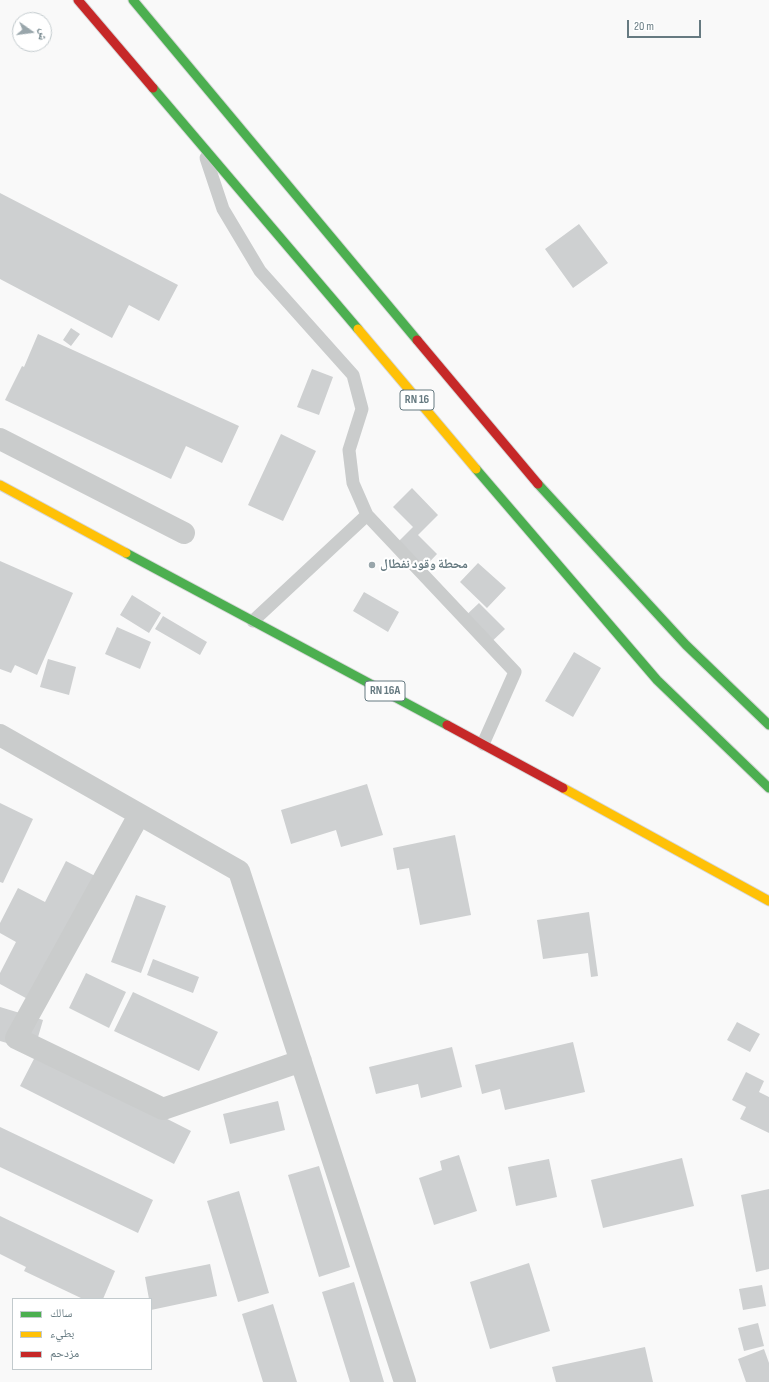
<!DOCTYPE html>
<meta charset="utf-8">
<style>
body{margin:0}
#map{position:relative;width:769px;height:1382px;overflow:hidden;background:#f9f9f9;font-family:"Sofia Sans Condensed","Noto Naskh Arabic",sans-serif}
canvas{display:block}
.legend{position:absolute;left:12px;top:1298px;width:140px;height:72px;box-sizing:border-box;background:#fff;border:1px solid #c2cacd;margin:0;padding:5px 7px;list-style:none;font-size:12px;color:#667a81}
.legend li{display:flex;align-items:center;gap:8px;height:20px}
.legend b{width:20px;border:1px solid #c2cacd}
.north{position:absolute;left:12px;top:12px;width:40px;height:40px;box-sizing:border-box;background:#fff;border:1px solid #c2cacd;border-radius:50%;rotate:104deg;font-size:11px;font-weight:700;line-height:16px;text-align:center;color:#667a81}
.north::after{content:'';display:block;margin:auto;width:14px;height:18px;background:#99a6ab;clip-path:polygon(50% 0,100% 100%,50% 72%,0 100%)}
.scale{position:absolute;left:627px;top:20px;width:74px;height:18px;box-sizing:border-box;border:2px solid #667a81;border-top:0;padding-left:5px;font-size:12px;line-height:14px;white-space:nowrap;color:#667a81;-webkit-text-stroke:3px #fff;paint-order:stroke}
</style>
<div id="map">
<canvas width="769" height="1382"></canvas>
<ul class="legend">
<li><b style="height:5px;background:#4caf50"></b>سالك</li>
<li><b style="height:5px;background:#ffc107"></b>بطيء</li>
<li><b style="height:5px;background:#c62828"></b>مزدحم</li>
</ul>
<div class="north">ش</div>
<div class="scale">20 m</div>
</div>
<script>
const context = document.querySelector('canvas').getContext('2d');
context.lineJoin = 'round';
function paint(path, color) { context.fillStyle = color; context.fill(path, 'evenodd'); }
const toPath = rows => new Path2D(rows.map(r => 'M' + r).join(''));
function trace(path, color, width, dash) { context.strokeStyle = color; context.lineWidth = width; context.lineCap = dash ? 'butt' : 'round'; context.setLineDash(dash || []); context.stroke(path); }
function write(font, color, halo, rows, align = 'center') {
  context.font = font + ' "Sofia Sans Condensed","Noto Naskh Arabic",sans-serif'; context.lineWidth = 4; context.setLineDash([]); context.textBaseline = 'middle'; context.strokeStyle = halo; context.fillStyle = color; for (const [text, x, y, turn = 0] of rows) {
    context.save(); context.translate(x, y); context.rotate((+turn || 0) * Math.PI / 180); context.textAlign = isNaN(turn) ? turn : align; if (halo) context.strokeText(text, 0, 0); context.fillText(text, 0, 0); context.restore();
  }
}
paint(toPath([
 [0,193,178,285,159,321,129,305,112,338,0,279],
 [579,224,608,263,573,288,545,249],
 [71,328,80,334,71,346,63,340],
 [38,334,239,426,222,463,186,446,171,479,5,400,22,366,24,367],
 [312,369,333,377,319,415,297,407],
 [281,434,316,451,283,521,248,505],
 [412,488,438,515,418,535,437,554,419,573,393,547,413,527,393,507],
 [0,561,73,593,37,675,15,665,11,673,0,669],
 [478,563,506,588,487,608,460,582],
 [364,592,399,612,388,632,353,611],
 [132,595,161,613,149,633,120,615],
 [479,603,505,629,486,647,460,621],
 [163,616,207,642,200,655,155,629],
 [117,627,151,642,140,669,105,654],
 [574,652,601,668,573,717,545,701],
 [48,659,76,667,69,695,40,687],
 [367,784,383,835,341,847,336,830,291,844,281,810],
 [0,803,33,819,3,883,0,882],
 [455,835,471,915,420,925,409,868,397,870,393,848],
 [66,861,99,878,35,1003,0,984,0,973,16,942,0,933,0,923,18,888,45,902],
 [136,895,166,906,141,973,111,962],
 [589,912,598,976,591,977,588,953,543,959,537,920],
 [153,959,199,977,193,993,147,975],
 [86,973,126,992,109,1028,69,1008],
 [133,992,218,1032,199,1071,114,1031],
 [0,1007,43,1020,34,1051,0,1041],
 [737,1022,760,1034,750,1052,727,1040],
 [573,1042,585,1092,505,1110,500,1089,482,1094,475,1065],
 [452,1047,462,1087,421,1098,418,1084,376,1094,369,1067],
 [37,1053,191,1131,174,1164,20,1086],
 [746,1072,764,1081,759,1092,769,1097,769,1133,740,1119,746,1107,732,1100],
 [278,1101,285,1130,230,1144,223,1114],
 [0,1127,153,1200,138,1233,0,1167],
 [459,1155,477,1211,434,1225,419,1178,442,1170,440,1161],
 [682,1158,694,1206,603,1228,591,1180],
 [549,1159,557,1197,516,1206,508,1167],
 [319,1166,350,1267,319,1277,288,1175],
 [769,1189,769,1269,756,1272,741,1195],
 [239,1191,269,1293,238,1302,207,1201],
 [0,1216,115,1271,103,1299,83,1299,24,1271,26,1267,0,1254],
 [529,1263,550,1331,490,1349,470,1282],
 [210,1264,217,1296,151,1310,151,1299,149,1299,145,1277],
 [354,1282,384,1382,350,1382,322,1292],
 [762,1285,766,1306,743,1310,739,1289],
 [273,1304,297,1382,263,1382,242,1314],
 [758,1323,764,1346,744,1351,738,1328],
 [645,1347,653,1382,556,1382,552,1367],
 [764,1349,769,1363,769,1382,746,1382,738,1359]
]), '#ced0d1');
const fast = toPath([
 [133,0,417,340],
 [153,88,358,329],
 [476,469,657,680,769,788],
 [538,484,686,645,769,725],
 [126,553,447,725]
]);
const slow = toPath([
 [358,329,476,469],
 [0,485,126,553],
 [563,788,769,901]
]);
const jam = toPath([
 [78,0,153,88],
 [417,340,538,484],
 [447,725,563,788]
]);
trace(fast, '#d5d6d7', 11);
trace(slow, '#d5d6d7', 11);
trace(jam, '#d5d6d7', 11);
trace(toPath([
 [206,158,223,209,260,271,353,375,362,409,349,450,353,483,367,515,515,672,483,744],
 [253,621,367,515]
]), '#cacccc', 13);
trace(toPath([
 [0,439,184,533],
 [0,735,239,871,405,1382],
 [139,815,16,1038,163,1109,301,1061]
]), '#cacccc', 22);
trace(fast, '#4caf50', 9);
trace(slow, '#ffc107', 9);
trace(jam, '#c62828', 9);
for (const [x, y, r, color] of [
 [372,565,4,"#99a6ab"]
]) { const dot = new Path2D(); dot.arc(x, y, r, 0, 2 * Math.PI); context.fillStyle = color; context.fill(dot); trace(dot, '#fff', 1.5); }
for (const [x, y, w] of [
 [417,400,34],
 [385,691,40]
]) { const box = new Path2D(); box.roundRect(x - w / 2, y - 10, w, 20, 3); context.fillStyle = '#fff'; context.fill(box); trace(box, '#667a81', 1); }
write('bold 12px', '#667a81', null, [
 ["RN 16",417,400],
 ["RN 16A",385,691]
]);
write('bold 13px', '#667a81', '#fff', [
 ["محطة وقود نفطال",380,565]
], 'left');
</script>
